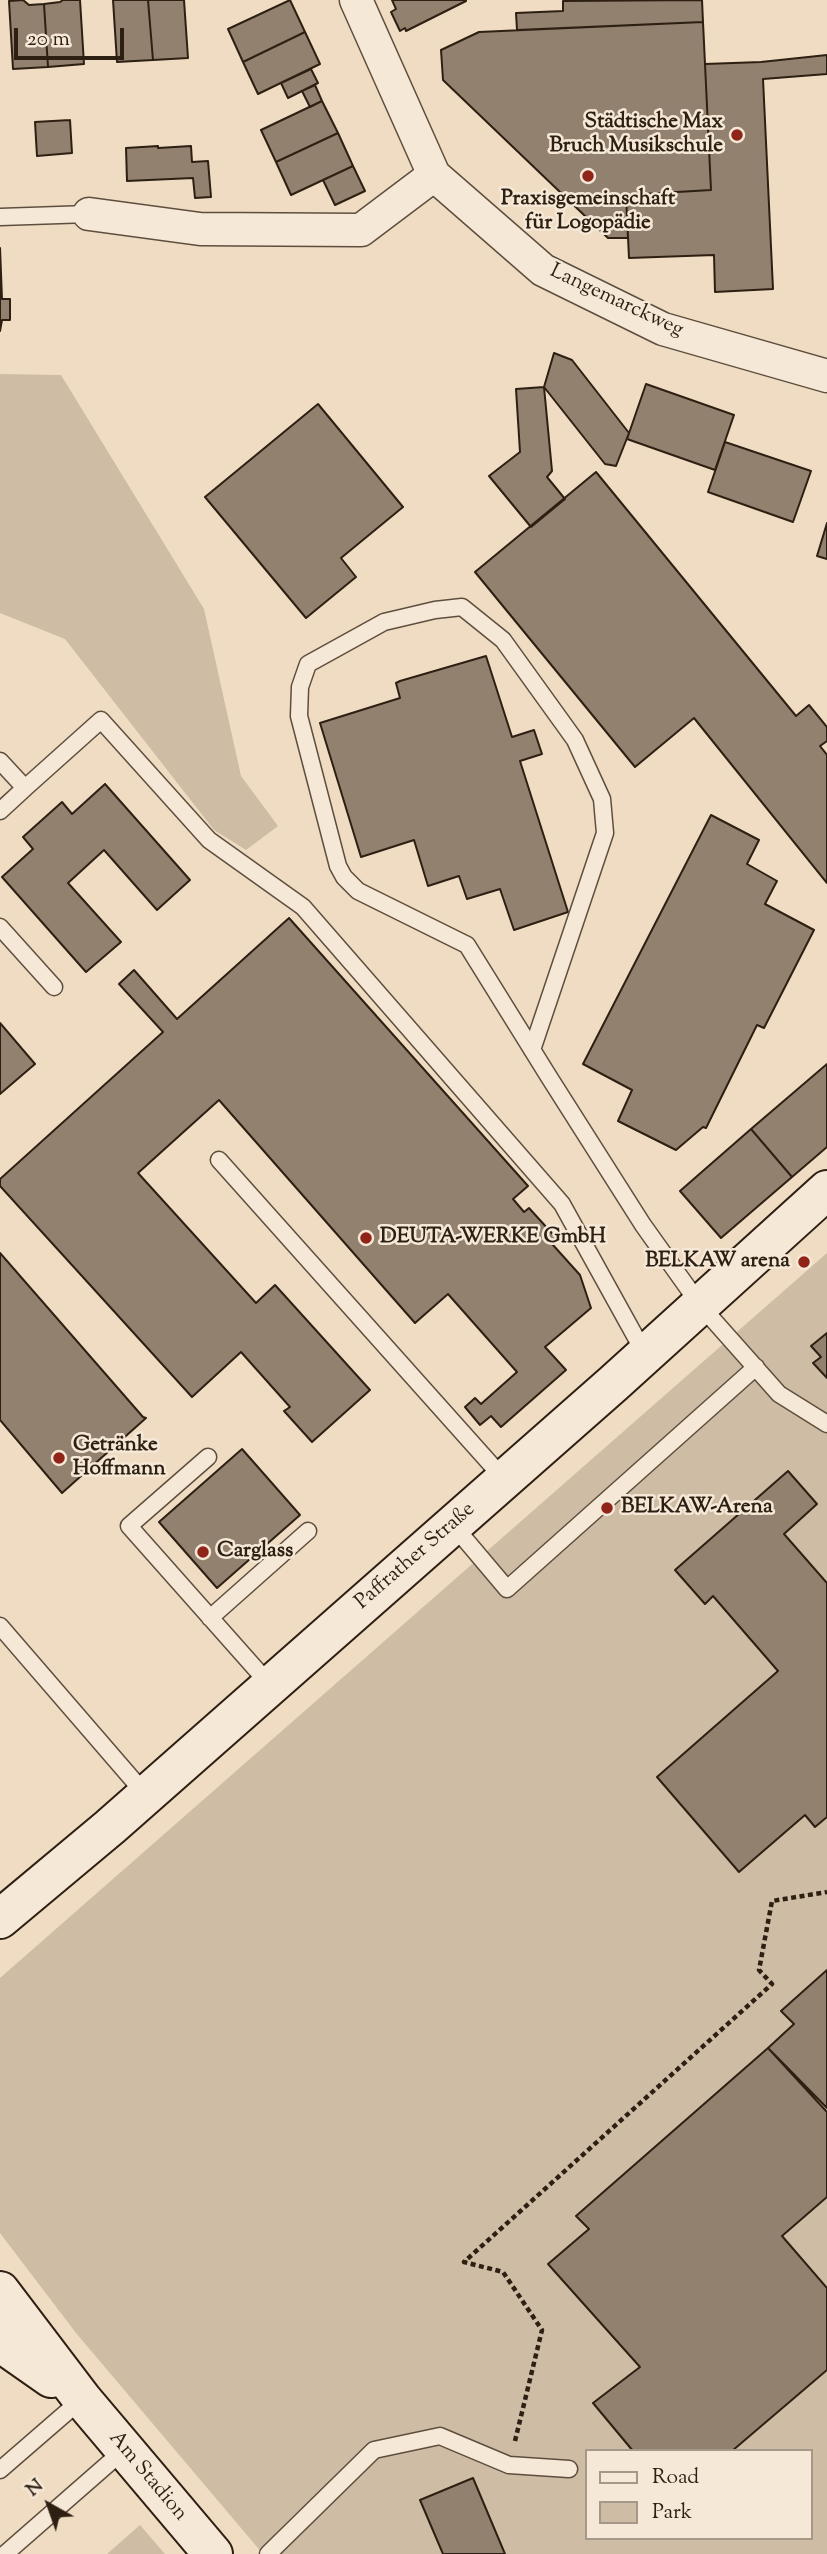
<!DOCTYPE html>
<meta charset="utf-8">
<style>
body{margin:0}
#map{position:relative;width:827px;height:2554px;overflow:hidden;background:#efdcc2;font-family:"Sorts Mill Goudy",serif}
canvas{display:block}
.legend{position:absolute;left:585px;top:2449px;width:228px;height:91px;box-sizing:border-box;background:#f5e8d7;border:2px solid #a59888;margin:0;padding:9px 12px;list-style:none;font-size:21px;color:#2d1f12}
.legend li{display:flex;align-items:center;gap:14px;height:35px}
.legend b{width:35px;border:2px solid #a59888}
.north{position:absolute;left:14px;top:2470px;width:70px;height:70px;-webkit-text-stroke:5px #f5e8d7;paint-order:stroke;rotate:320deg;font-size:19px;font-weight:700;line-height:28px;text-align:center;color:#2d1f12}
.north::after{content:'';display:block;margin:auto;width:24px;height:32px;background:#2d1f12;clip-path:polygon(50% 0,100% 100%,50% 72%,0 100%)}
.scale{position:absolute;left:14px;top:28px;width:110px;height:32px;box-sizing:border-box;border:4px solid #2d1f12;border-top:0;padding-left:9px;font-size:21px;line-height:24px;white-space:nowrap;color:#2d1f12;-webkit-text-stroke:5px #f5e8d7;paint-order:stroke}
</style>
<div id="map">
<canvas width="827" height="2554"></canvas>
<ul class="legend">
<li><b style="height:9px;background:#f5e8d7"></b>Road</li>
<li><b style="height:19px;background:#cebca4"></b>Park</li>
</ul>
<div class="north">N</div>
<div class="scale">20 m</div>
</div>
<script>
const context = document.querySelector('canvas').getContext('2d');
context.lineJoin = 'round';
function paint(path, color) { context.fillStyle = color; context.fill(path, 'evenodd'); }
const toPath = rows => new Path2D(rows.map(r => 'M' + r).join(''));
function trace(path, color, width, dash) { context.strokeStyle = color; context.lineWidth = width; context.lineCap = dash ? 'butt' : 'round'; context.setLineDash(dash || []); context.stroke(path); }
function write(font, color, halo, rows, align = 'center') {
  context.font = font + ' "Sorts Mill Goudy",serif'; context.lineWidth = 5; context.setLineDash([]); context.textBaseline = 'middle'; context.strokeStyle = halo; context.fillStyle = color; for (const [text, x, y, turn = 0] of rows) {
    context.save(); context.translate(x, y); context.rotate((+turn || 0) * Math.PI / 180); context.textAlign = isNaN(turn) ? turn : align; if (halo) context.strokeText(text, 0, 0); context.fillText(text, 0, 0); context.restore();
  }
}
paint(toPath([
 [0,374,61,375,204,609,241,776,278,826,246,850,214,830,65,639,0,613],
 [827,1253,827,2554,263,2554,76,2333,0,2233,0,1978],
 [587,2451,811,2451,811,2538,587,2538],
 [140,2525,165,2554,107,2554]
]), '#cebca4');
const building = toPath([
 [23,0,29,5,44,4,48,67,13,69,9,1,23,0],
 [63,0,80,0,84,64,48,67,44,4,60,2,63,0],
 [113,0,148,0,153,60,117,62,113,0],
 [148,0,184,0,188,58,153,60,148,0],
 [290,0,305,32,243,62,228,29,290,0],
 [392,0,466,0,466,1,406,31,405,28,400,31,391,12,396,9,392,0],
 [702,0,703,22,517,30,516,13,563,11,563,1,702,0],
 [703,22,711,190,626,195,628,238,608,238,443,80,441,50,479,32,703,22],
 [305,32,320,64,258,94,243,62,305,32],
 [827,55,827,74,763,79,773,289,715,292,714,255,629,258,626,195,711,190,705,64,761,62,827,55],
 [311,69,318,83,288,98,281,83,311,69],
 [315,85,322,101,310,107,302,91,315,85],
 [322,101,338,133,276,162,261,130,322,101],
 [70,120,72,153,37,156,35,122,70,120],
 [338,133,353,166,291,195,276,162,338,133],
 [158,146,158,148,191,146,192,162,208,161,211,197,195,198,193,178,127,181,126,148,158,146],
 [353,166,365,191,335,205,323,180,353,166],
 [0,248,2,299,10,299,10,320,2,320,0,331,0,248],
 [554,353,572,360,629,433,616,466,605,464,544,387,554,353],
 [646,384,734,415,715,470,627,439,646,384],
 [544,387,552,471,547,477,565,499,531,527,489,476,520,452,516,389,544,387],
 [318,404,403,507,341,558,356,577,306,618,205,497,318,404],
 [725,442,811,471,793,522,708,492,725,442],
 [596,472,796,716,809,705,827,727,827,741,820,746,827,755,827,883,694,718,635,767,475,572,596,472],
 [827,523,827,559,817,556,827,523],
 [486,656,512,737,534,730,542,754,520,761,568,912,514,930,500,889,467,899,459,876,428,886,414,840,361,857,320,723,400,698,396,683,400,681,486,656],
 [105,784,190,880,157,910,104,850,68,883,121,942,86,972,2,877,33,849,23,837,62,802,72,814,105,784],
 [711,815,759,840,747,864,777,881,765,904,814,930,764,1028,757,1025,706,1128,703,1127,676,1150,618,1121,632,1090,583,1064,711,815],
 [289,918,528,1186,513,1199,524,1212,529,1208,558,1240,553,1245,580,1275,591,1308,545,1347,566,1370,501,1427,491,1416,480,1425,465,1407,475,1398,481,1404,517,1372,448,1294,415,1323,219,1100,138,1173,256,1303,275,1285,370,1390,312,1442,284,1411,290,1407,241,1352,192,1397,0,1186,0,1179,163,1032,119,984,134,970,177,1019,289,918],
 [0,1023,35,1064,0,1094,0,1023],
 [827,1064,827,1147,792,1177,751,1129,827,1064],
 [751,1129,792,1177,721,1238,680,1191,751,1129],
 [0,1253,143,1417,146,1418,62,1493,0,1420,0,1253],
 [827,1333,827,1378,813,1363,821,1357,811,1346,827,1333],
 [242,1449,300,1515,217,1588,159,1522,242,1449],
 [788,1471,817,1504,784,1534,827,1583,827,1817,815,1827,805,1815,739,1872,657,1777,778,1671,713,1596,705,1604,675,1570,788,1471],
 [827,1970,827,2108,768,2048,794,2024,781,2011,827,1970],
 [768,2048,827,2112,827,2197,782,2236,827,2288,827,2370,732,2451,633,2451,593,2403,640,2367,548,2264,589,2229,576,2216,768,2048],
 [473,2478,505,2554,443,2554,420,2500,473,2478]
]);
paint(building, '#92816e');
trace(building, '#2d1f12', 2);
const lane = toPath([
 [0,217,89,214],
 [0,761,25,788,101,720,209,840,303,907,562,1204,645,1354],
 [0,811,25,788],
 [0,927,54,987],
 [532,1050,605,833,602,799,575,740,503,640,462,607,435,610,384,622,308,664,300,687,299,716,338,866,344,877,358,891,467,945,549,1077,643,1225,700,1305,779,1394,827,1424],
 [219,1160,504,1479],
 [208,1457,129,1526,270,1685],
 [453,1525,507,1589,756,1367],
 [210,1618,308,1531],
 [0,1626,146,1795],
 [0,2470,82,2399],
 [5,2554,124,2450],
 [268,2554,374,2450,440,2436,509,2465,569,2469]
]);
const street = toPath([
 [356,0,434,175,543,270,663,329,827,376],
 [89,214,200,229,361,230,434,175]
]);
const secondary = toPath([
 [0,1919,110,1827,614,1383,827,1190],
 [0,2291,82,2399,213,2554],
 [0,2337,11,2350,51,2378]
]);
trace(lane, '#5e4e3e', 19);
trace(street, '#5e4e3e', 35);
trace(secondary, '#2d1f12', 42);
trace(toPath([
 [515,2441,542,2330,503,2272,464,2262,772,1984,759,1970,772,1901,827,1892]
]), '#2d1f12', 4.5, [5, 3.5]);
trace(lane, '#f5e8d7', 16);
trace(street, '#f5e8d7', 32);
trace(secondary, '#f5e8d7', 38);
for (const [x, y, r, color] of [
 [737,135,7,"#8f2418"],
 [588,176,7,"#8f2418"],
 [366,1238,7,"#8f2418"],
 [804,1262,7,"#8f2418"],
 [59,1458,7,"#8f2418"],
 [607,1508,7,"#8f2418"],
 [203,1552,7,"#8f2418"]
]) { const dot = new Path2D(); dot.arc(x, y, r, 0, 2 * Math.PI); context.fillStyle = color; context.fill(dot); trace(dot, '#f5e8d7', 2.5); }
write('bold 21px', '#2d1f12', '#f5e8d7', [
 ["Städtische Max",723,123,"right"],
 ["Bruch Musikschule",723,147,"right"],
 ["Praxisgemeinschaft",588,200,"center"],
 ["für Logopädie",588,224,"center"],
 ["DEUTA-WERKE GmbH",380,1238],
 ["BELKAW arena",790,1262,"right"],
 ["Getränke",73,1446],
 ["Hoffmann",73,1470],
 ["BELKAW-Arena",621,1508],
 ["Carglass",217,1552]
], 'left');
write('21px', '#2d1f12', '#f5e8d7', [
 ["Langemarckweg",616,302,25],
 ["Paffrather Straße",416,1557,-41],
 ["Am Stadion",147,2477,50]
]);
</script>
